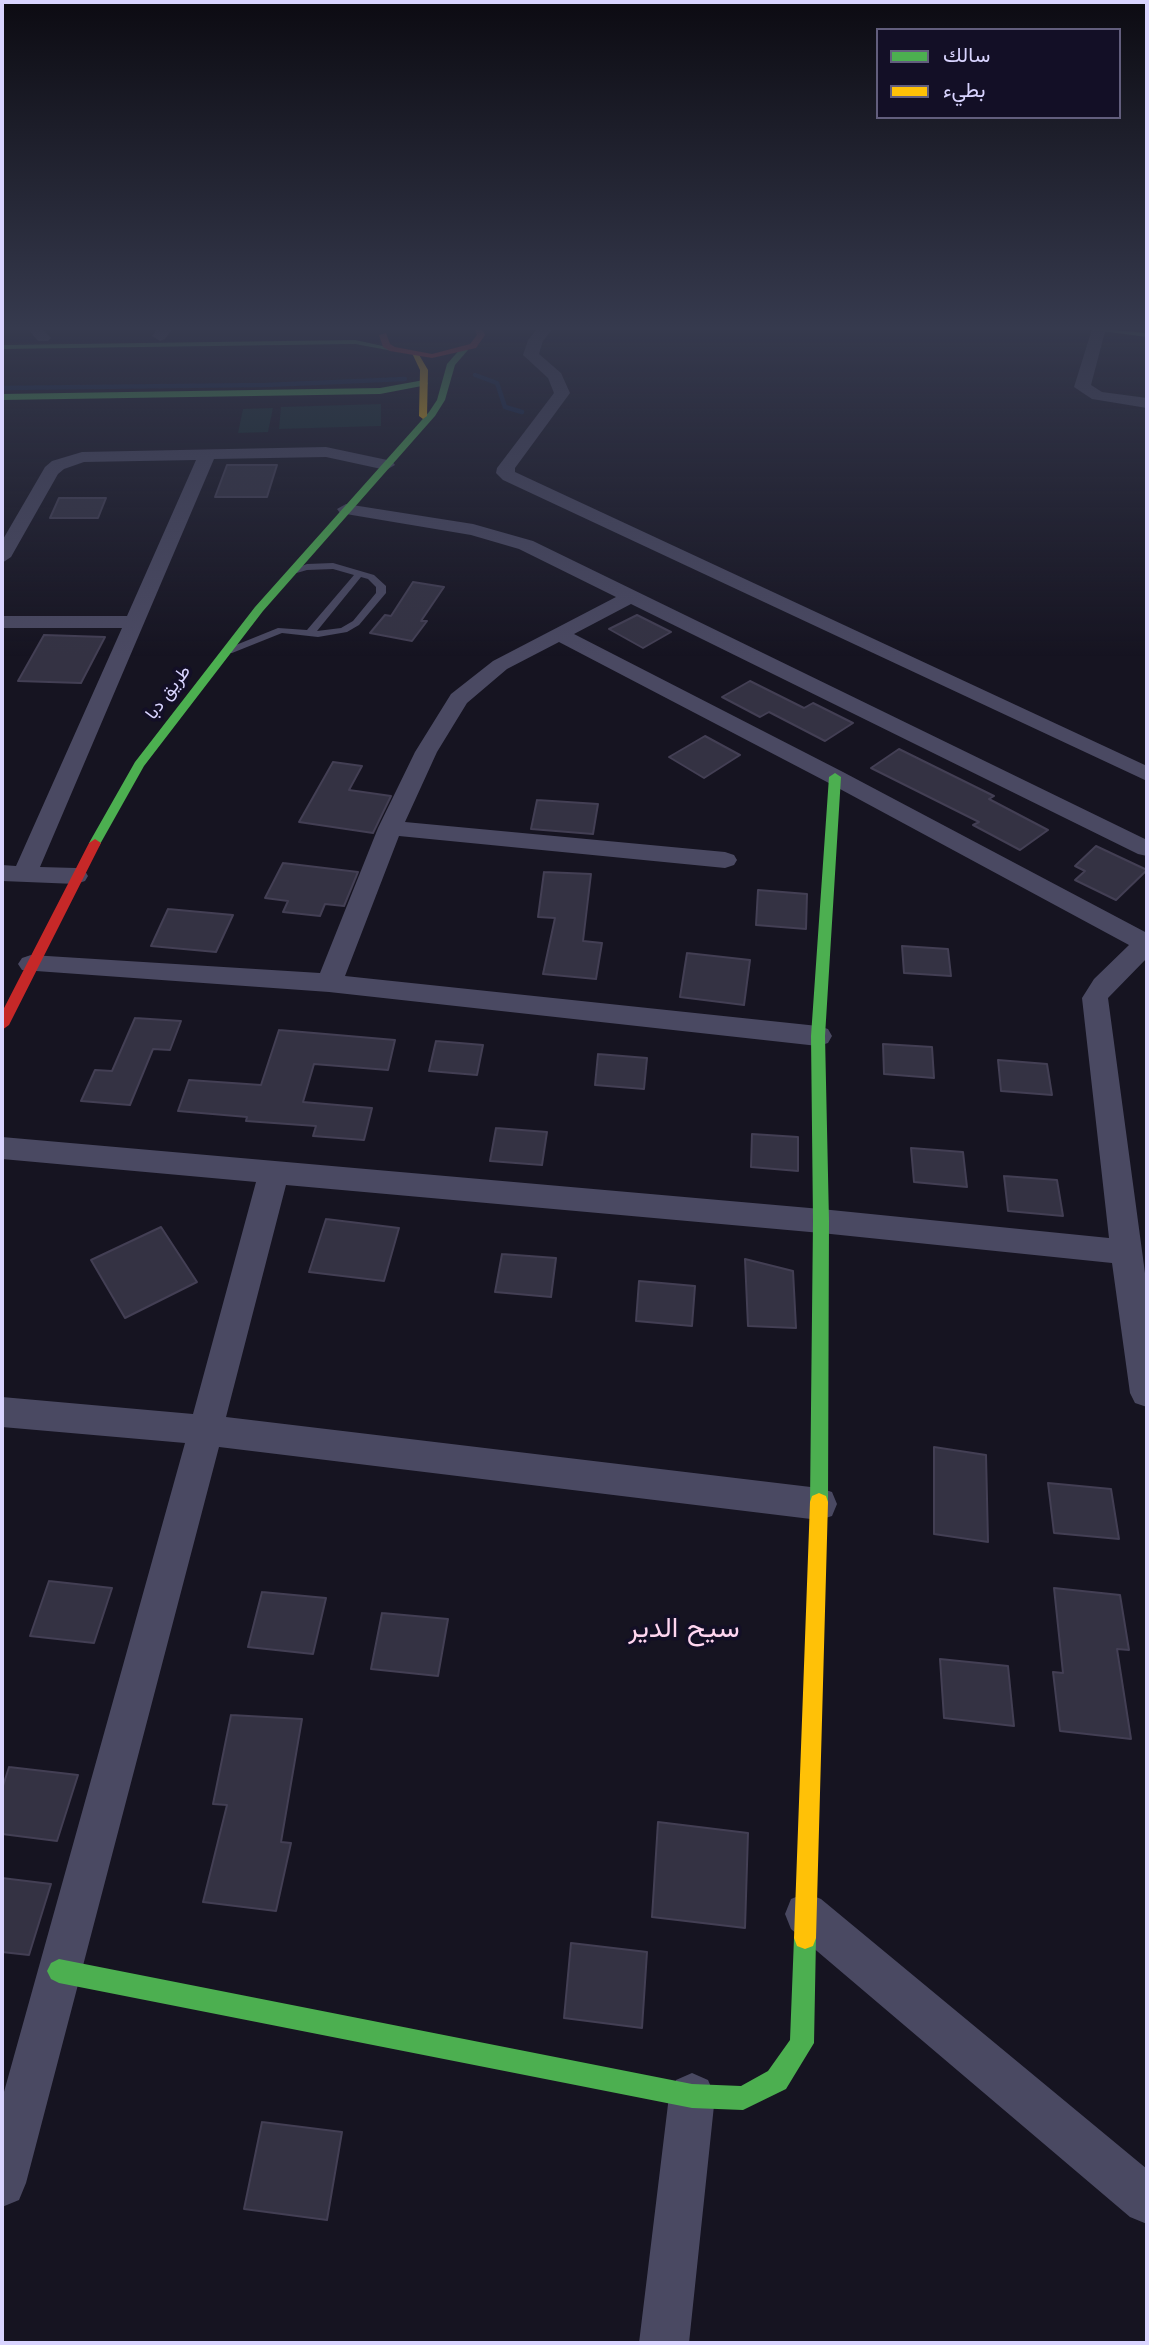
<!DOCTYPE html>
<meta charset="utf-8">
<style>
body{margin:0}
#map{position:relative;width:1149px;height:2345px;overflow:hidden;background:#161421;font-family:Jost,Vazirmatn,sans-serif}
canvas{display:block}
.frame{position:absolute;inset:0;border:4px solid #d9d4ff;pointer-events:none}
.legend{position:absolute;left:876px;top:28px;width:245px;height:91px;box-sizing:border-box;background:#130f26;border:2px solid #625e7d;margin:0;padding:9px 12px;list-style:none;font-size:21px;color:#d9d4ff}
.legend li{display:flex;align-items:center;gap:14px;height:35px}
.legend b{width:35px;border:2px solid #625e7d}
</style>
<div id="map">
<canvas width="1149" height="2345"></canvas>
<div class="frame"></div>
<ul class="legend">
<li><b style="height:9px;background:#4caf50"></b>سالك</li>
<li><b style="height:9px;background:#ffc107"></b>بطيء</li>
</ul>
</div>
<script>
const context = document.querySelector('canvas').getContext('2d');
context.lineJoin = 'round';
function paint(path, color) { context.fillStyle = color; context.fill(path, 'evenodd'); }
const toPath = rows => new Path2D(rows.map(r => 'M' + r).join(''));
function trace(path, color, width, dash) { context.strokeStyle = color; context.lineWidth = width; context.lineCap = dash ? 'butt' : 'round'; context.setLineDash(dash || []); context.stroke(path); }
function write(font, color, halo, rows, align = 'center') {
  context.font = font + ' Jost,Vazirmatn,sans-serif'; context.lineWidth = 7; context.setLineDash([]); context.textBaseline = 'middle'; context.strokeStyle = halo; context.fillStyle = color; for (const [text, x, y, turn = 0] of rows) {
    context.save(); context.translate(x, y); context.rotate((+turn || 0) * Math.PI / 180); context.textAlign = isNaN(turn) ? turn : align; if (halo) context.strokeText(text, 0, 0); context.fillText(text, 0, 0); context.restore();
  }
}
paint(toPath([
 [381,404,381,426,279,429,281,407],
 [273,408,268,432,238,433,243,409]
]), '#132c2d');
trace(toPath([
 [475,375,497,383,505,407,522,412],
 [2,388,266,385,405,379]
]), '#0d2144', 4.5);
const building = toPath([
 [227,465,277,465,267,497,215,497,227,465],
 [59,498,106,498,98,518,50,518,59,498],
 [413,582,444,587,421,621,427,621,412,641,370,633,385,615,391,616,413,582],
 [637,615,671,632,643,648,609,629,637,615],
 [44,635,105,637,81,683,18,681,44,635],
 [750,681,804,708,813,703,853,723,825,741,769,712,760,717,722,697,750,681],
 [705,736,740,755,704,778,669,757,705,736],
 [899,749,994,796,989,799,1048,830,1020,850,973,825,979,822,871,768,899,749],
 [333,762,362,766,349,790,391,796,373,833,299,822,333,762],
 [537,800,598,804,593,834,531,829,537,800],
 [1096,846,1147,870,1116,900,1075,880,1085,871,1075,866,1096,846],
 [283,863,358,872,344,906,325,904,320,916,283,912,288,901,265,898,283,863],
 [544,872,591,874,583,941,602,943,596,979,543,974,555,918,538,917,544,872],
 [758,890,807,894,806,929,756,925,758,890],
 [168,909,233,915,216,952,151,946,168,909],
 [902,946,948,949,951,976,904,973,902,946],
 [687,953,750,960,744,1005,680,997,687,953],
 [135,1018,181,1021,170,1050,153,1049,130,1105,81,1101,95,1070,112,1071,135,1018],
 [279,1030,395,1040,388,1070,314,1064,303,1102,372,1108,364,1140,313,1136,316,1126,246,1121,247,1117,178,1111,189,1080,261,1085,279,1030],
 [436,1041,483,1045,477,1075,429,1071,436,1041],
 [883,1044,932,1047,934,1078,884,1074,883,1044],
 [598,1054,647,1058,644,1089,595,1085,598,1054],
 [998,1060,1047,1064,1052,1095,1001,1091,998,1060],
 [496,1128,547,1132,542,1165,490,1161,496,1128],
 [752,1134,798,1137,798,1171,751,1167,752,1134],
 [911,1148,963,1152,967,1187,914,1182,911,1148],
 [1004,1176,1057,1180,1063,1216,1008,1211,1004,1176],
 [326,1219,399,1228,384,1281,309,1272,326,1219],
 [161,1227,197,1282,125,1318,91,1260,161,1227],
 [502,1254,556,1258,551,1297,495,1292,502,1254],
 [745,1259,793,1271,796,1328,748,1326,745,1259],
 [639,1281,695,1286,692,1326,636,1321,639,1281],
 [934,1447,986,1455,988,1542,934,1534,934,1447],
 [1048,1483,1111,1489,1119,1539,1054,1533,1048,1483],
 [49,1581,112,1588,94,1643,30,1636,49,1581],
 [1054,1588,1120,1595,1129,1650,1117,1649,1131,1739,1060,1731,1053,1672,1063,1673,1054,1588],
 [262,1592,326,1598,313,1654,248,1647,262,1592],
 [382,1613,448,1619,438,1676,371,1669,382,1613],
 [940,1659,1008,1666,1014,1726,944,1718,940,1659],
 [231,1715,302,1719,281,1842,291,1843,276,1911,203,1902,227,1805,213,1804,231,1715],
 [9,1767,78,1775,57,1841,2,1834,2,1789,9,1767],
 [658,1822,748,1833,745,1928,652,1917,658,1822],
 [2,1878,51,1884,29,1955,2,1952,2,1878],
 [571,1943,647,1952,642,2028,564,2018,571,1943],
 [262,2122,342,2132,327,2220,244,2209,262,2122]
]);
paint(building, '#343243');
trace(building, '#433f54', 2);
paint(toPath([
 [307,564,333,563,374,575,386,586,386,593,359,625,347,632,318,637,282,633,232,653,226,653,226,649,278,628,307,630,354,575,333,569,307,570,293,574,288,571,307,564],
 [361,577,368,579,376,587,376,593,353,621,341,628,317,631,361,577]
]), '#4a4962');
paint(toPath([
 [27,328,42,328,51,338,48,341,38,341,27,328],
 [158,328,173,328,165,339,160,341,152,336,158,328],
 [538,328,553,328,543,341,539,354,561,373,570,393,515,468,515,472,1147,766,1147,781,503,480,496,473,497,468,554,393,548,378,523,355,528,340,538,328],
 [1106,328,1091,385,1102,392,1147,398,1147,408,1092,399,1074,387,1092,329,1106,328],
 [326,447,392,461,395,465,386,470,326,457,214,459,40,867,76,868,85,871,88,876,85,881,76,884,2,881,2,865,16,866,122,628,2,628,2,616,127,616,196,460,84,462,64,469,58,474,11,557,2,563,2,541,45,467,52,461,82,452,326,447],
 [346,504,473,524,533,541,1147,840,1147,856,1138,854,631,604,574,634,843,772,1147,933,1147,958,1108,998,1147,1288,1147,1407,1135,1403,1130,1393,1112,1263,821,1233,286,1185,226,1417,819,1488,832,1492,837,1504,832,1516,819,1520,219,1447,26,2183,19,2200,2,2207,2,2099,185,1443,2,1427,2,1397,193,1414,256,1182,2,1159,2,1137,821,1209,1109,1238,1082,998,1094,979,1129,945,827,782,559,642,507,669,467,703,437,752,405,822,725,852,734,855,737,860,734,865,725,868,399,836,345,976,818,1026,828,1029,832,1036,828,1043,818,1046,329,992,22,970,18,964,22,958,31,955,320,973,378,828,415,752,451,694,493,661,616,597,519,549,471,535,340,513,337,509,346,504],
 [806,1893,821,1899,1147,2169,1147,2224,1130,2217,791,1929,785,1914,791,1899,806,1893],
 [692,2073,708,2080,715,2096,689,2343,639,2343,669,2096,676,2080,692,2073]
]), '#4a4962');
paint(toPath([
 [1090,328,1147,333,1147,337,1094,330,1090,328],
 [355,340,397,349,393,351,355,344,2,349,2,345,355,340],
 [461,348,468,350,455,365,445,400,435,416,263,611,144,766,99,846,91,846,89,843,135,762,255,607,429,412,437,400,447,364,461,348],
 [424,380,428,383,427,385,380,394,2,400,2,394,380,388,424,380],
 [835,773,841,777,825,1036,829,1221,828,1502,826,1508,819,1511,812,1508,810,1502,813,1221,811,1036,829,777,835,773],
 [805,1927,813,1930,816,1938,814,2043,786,2089,743,2110,692,2108,59,1983,51,1979,47,1971,51,1963,59,1959,692,2084,741,2086,768,2071,790,2040,794,1938,797,1930,805,1927]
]), '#4caf50');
paint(toPath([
 [412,353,418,353,428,370,427,416,423,419,419,416,420,370,412,353],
 [819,1493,826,1496,828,1502,816,1938,813,1946,805,1949,797,1946,794,1938,810,1502,812,1496,819,1493]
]), '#ffc107');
paint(toPath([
 [474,328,482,328,485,335,476,348,432,358,390,351,383,347,379,335,386,333,390,344,395,347,432,354,470,344,477,335,474,328],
 [95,839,101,843,9,1025,2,1030,2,1012,89,843,95,839]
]), '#c62828');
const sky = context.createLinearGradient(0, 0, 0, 657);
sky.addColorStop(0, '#0c0b12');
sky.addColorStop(0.5, '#363a4e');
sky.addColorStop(1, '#363a4e00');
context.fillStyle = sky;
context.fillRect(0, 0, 1149, 657);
write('18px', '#d9d4ff', '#130f26', [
 ["طريق دبا",169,693,-53]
]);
write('28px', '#ffd6f0', '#130f26', [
 ["سيح الدير",684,1630]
]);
</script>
